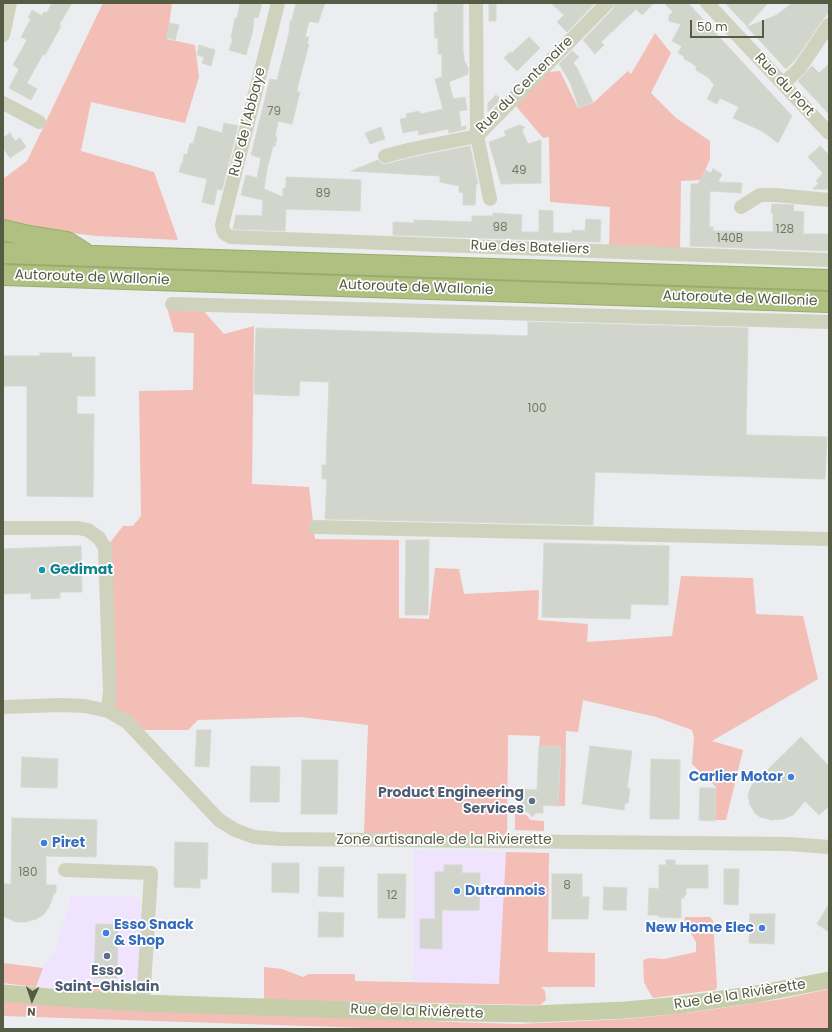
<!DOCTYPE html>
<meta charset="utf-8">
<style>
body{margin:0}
#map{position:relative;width:832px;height:1032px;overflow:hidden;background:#ecedf0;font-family:Poppins,sans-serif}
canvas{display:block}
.frame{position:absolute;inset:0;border:4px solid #565b43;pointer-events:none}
.north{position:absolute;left:12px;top:980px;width:40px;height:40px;-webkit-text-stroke:3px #fff;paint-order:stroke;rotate:183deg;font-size:11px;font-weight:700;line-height:16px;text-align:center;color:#565b43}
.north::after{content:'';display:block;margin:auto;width:14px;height:18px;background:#565b43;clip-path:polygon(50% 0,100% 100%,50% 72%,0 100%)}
.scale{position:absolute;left:690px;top:20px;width:74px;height:18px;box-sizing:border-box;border:2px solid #565b43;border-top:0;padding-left:5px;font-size:12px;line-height:14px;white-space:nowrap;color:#565b43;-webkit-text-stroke:3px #fff;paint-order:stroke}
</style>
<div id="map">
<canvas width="832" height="1032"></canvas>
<div class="frame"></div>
<div class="north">N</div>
<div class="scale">50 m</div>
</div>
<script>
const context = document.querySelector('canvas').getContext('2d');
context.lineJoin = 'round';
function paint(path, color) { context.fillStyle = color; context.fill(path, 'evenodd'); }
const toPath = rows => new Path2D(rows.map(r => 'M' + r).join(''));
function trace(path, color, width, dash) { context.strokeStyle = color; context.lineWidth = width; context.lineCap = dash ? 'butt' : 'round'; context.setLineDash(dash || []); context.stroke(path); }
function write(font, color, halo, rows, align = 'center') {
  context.font = font + ' Poppins,sans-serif'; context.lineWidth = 3.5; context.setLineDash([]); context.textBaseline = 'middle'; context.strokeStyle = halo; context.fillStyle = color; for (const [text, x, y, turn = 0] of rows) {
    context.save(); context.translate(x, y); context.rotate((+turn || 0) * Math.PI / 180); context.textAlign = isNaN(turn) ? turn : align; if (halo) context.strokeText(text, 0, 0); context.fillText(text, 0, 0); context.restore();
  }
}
paint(toPath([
 [414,850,506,852,499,984,413,982],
 [71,896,135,897,139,899,141,902,139,979,132,989,122,993,36,987,43,968,56,949]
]), '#efe3fd');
paint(toPath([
 [103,3,172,3,167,39,195,45,199,77,185,123,91,102,81,151,154,172,178,240,97,236,29,228,3,220,3,179,27,161],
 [655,33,671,53,651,93,676,118,710,141,710,159,701,180,681,181,680,251,609,247,610,207,550,202,549,137,543,138,516,106,548,72,560,71,578,108,593,103,628,71,631,74],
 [167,308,201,308,224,334,254,326,252,484,309,487,315,539,399,540,399,618,429,619,435,568,459,569,464,594,539,590,538,620,588,624,587,642,672,636,681,576,753,578,756,614,803,616,818,679,712,741,743,750,726,820,715,820,716,787,692,764,694,737,692,730,656,717,583,700,578,732,566,731,565,806,558,806,561,747,539,746,540,736,508,735,507,835,364,834,368,725,300,717,198,720,188,730,144,730,109,706,105,549,123,526,133,526,141,516,139,391,193,390,194,333,174,332],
 [515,814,526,815,531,820,544,821,544,831,515,830],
 [506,852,549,853,548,952,595,953,595,987,541,987,545,991,546,1000,540,1005,264,1000,264,967,282,969,303,977,309,974,355,974,355,981,499,984],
 [685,917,710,917,713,921,717,987,715,990,653,998,648,990,644,982,643,960,650,958,664,959,696,952,696,942,684,922],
 [3,963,43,968,36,987,3,983],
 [76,986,114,987,120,990,122,993,74,991],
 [829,989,829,1029,398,1029,3,1016,3,1000,67,1005,451,1022,519,1024,627,1019,695,1012,782,999]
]), '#f2beb6');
const building = toPath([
 [52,3,72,3,59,25,61,26,45,55,43,54,27,83,37,89,31,100,9,88,19,69,13,65,27,40,21,37,31,19,28,18,32,10,42,16,44,12,47,13,52,3],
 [240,3,262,3,258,18,254,17,253,30,246,55,229,50,233,39,231,38,235,18,237,19,240,3],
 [296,3,325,3,318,23,309,21,305,37,309,37,307,44,309,44,298,85,297,92,300,92,292,124,278,121,275,137,277,137,275,146,273,146,267,169,264,189,283,197,283,188,286,188,286,177,361,180,360,211,286,209,285,231,233,229,236,215,262,216,263,200,241,195,246,175,257,178,261,158,251,155,270,79,277,80,289,33,290,21,292,20,296,3],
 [437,3,463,3,463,50,464,60,468,68,468,74,449,82,453,99,465,97,467,110,459,111,461,127,466,126,466,129,449,133,448,129,419,135,418,130,403,133,400,119,407,118,406,114,419,111,421,114,443,109,435,79,442,77,442,54,438,54,438,38,435,38,434,13,438,11,437,3],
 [489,3,496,3,496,21,489,21,489,3],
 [551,3,595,3,567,32,557,22,564,15,551,3],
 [615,3,654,3,642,15,636,9,601,42,604,45,595,54,583,40,613,9,615,3],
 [664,3,688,3,792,116,778,143,762,131,733,118,739,107,720,98,717,104,707,99,714,85,709,78,696,70,696,66,693,65,694,64,684,59,684,56,678,53,682,46,672,41,681,24,669,21,669,15,673,12,664,3],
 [725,3,768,3,747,26,725,3],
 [792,3,829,3,829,11,795,60,786,69,747,27,777,15,792,3],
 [170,23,179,25,175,40,166,37,170,23],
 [529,37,540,48,517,71,504,58,510,52,512,53,529,37],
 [199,45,215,50,211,66,202,63,204,57,197,55,199,45],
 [572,51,579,57,573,63,577,68,593,102,579,108,570,82,559,64,572,51],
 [829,64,829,114,798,81,812,66,819,73,829,64],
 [496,95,501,99,488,112,488,103,496,95],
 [224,123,238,126,222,190,217,189,214,205,202,202,207,179,179,172,182,162,183,162,184,154,187,155,190,143,193,144,198,126,222,133,224,123],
 [519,125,525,127,522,130,528,144,541,140,541,183,501,184,489,142,506,136,504,131,519,125],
 [381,127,385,139,370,144,365,133,381,127],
 [10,133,15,141,20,138,26,147,10,158,3,148,3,138,10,133],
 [470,146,478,184,476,184,475,205,463,205,463,193,459,192,459,186,440,182,440,176,351,171,378,160,382,164,387,164,414,157,470,146],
 [820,146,829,155,829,190,825,189,813,189,819,183,816,181,823,173,808,157,820,146],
 [713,169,722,174,718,182,742,183,741,193,710,191,709,227,713,227,713,231,773,232,773,213,771,213,772,204,794,205,793,211,804,212,803,234,829,234,829,251,690,246,691,184,698,184,706,170,711,173,713,169],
 [539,210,553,211,553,233,572,233,572,230,585,231,586,219,601,220,600,242,393,235,393,222,414,223,414,220,472,222,472,216,493,216,493,213,522,215,521,232,539,232,539,210],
 [528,322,748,328,746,435,827,437,825,479,595,472,593,525,325,519,327,479,322,479,322,465,326,465,329,382,300,381,299,396,254,394,256,328,528,336,528,322],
 [40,353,72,353,71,357,95,357,95,396,77,396,77,414,94,414,93,497,27,496,27,386,3,386,3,356,40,356,40,353],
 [406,540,429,540,428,615,405,615,406,540],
 [544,543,669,546,668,605,631,604,630,619,542,617,544,543],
 [81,546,82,592,60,592,60,598,31,599,31,593,3,594,3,549,81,546],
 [197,730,211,730,209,767,195,766,197,730],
 [801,737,829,766,829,806,819,815,805,801,793,815,783,819,772,820,760,817,755,813,750,805,748,795,751,786,801,737],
 [539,746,561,747,558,806,543,805,543,813,536,813,532,817,528,812,521,812,522,789,537,790,539,746],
 [590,746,632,751,627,788,630,788,628,803,625,803,624,810,582,804,590,746],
 [22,757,58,759,57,788,21,787,22,757],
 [651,759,680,760,679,819,650,819,651,759],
 [302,760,338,760,337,814,301,814,302,760],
 [251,766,280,767,279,802,250,802,251,766],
 [700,788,716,788,715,821,699,820,700,788],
 [12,818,97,820,96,857,46,856,46,885,56,885,56,893,54,893,49,907,43,915,36,919,26,922,16,922,3,916,3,884,11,884,12,818],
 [175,842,208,843,207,879,200,879,200,888,174,887,175,842],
 [666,860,675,860,675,865,708,865,708,888,686,888,686,895,684,895,684,898,681,898,681,918,658,917,658,915,648,915,649,888,659,889,659,865,666,865,666,860],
 [272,863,299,863,299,893,272,892,272,863],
 [444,865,462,865,462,873,480,873,479,910,442,910,442,949,420,948,420,919,435,919,435,872,444,872,444,865],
 [319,867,344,867,343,897,318,896,319,867],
 [724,869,739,869,738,905,724,904,724,869],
 [378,874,406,874,405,918,378,918,378,874],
 [552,874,582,874,582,897,589,897,588,919,552,919,552,874],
 [604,887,627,888,626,910,603,910,604,887],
 [829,904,829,932,817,924,829,904],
 [319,912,344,913,343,937,318,937,319,912],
 [750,914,775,914,774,944,749,943,750,914],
 [96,924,118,925,117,978,94,978,96,924]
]);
paint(building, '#d1d5cb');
trace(building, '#d5d9d0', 1);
const highway = toPath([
 [3,230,24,235,67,242,83,252],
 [3,253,829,280],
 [3,275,829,302]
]);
trace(highway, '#9aac6b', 22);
trace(toPath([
 [278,3,222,225,223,230,225,234,231,237,829,260],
 [476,3,477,136,490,199],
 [707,3,829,133],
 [3,35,10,3],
 [783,84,799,69,829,25],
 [3,103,39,122],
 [385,156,412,149,477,136,607,3],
 [741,207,760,195,775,195,829,200],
 [172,304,829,322],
 [316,527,829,539],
 [3,528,78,528,88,530,99,538,105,548,110,691,108,711],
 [3,707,59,705,85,706,108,711,127,722,219,820,235,830,254,837,280,839,789,844,829,847],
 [65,870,151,873,143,1003]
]), '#cfd3be', 14);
trace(toPath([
 [3,993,61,998,143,1003,409,1012,534,1014,626,1010,680,1005,757,994,829,980]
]), '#c5cea9', 17);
trace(highway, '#afc080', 20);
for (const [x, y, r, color] of [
 [42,570,4,"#0f9aa8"],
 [791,777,4,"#3f7fe0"],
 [532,801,4,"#5c6f8a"],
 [44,843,4,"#3f7fe0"],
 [457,891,4,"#3f7fe0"],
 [762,928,4,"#3f7fe0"],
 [106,933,4,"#3f7fe0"],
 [107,956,4,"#5c6f8a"]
]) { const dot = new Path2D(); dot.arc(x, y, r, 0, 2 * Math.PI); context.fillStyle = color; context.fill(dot); trace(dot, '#fff', 1.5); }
write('12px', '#757a65', null, [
 ["79",274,112],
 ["49",519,171],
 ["89",323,194],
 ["98",500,228],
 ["128",785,230],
 ["140B",730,239],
 ["100",537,409],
 ["180",28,873],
 ["8",567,886],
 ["12",392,896]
]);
write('14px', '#565b43', '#fff', [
 ["Rue du Centenaire",525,85,-45],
 ["Rue du Port",784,85,47],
 ["Rue de l'Abbaye",248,122,-76],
 ["Rue des Bateliers",530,248,2],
 ["Autoroute de Wallonie",92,278,2],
 ["Autoroute de Wallonie",416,288,2],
 ["Autoroute de Wallonie",740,299,2],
 ["Zone artisanale de la Rivierette",444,840],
 ["Rue de la Rivièrette",740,995,-9],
 ["Rue de la Rivièrette",417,1012,2]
]);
write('bold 14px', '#0d838f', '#fff', [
 ["Gedimat",50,570]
], 'left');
write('bold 14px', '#366cbe', '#fff', [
 ["Carlier Motor",783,777,"right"],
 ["Piret",52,843],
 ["Dutrannois",465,891],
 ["Esso Snack",114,925],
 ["& Shop",114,941],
 ["New Home Elec",754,928,"right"]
], 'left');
write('bold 14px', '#4e5e75', '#fff', [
 ["Product Engineering",524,793],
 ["Services",524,809],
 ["Esso",107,971,"center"],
 ["Saint-Ghislain",107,987,"center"]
], 'right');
</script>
